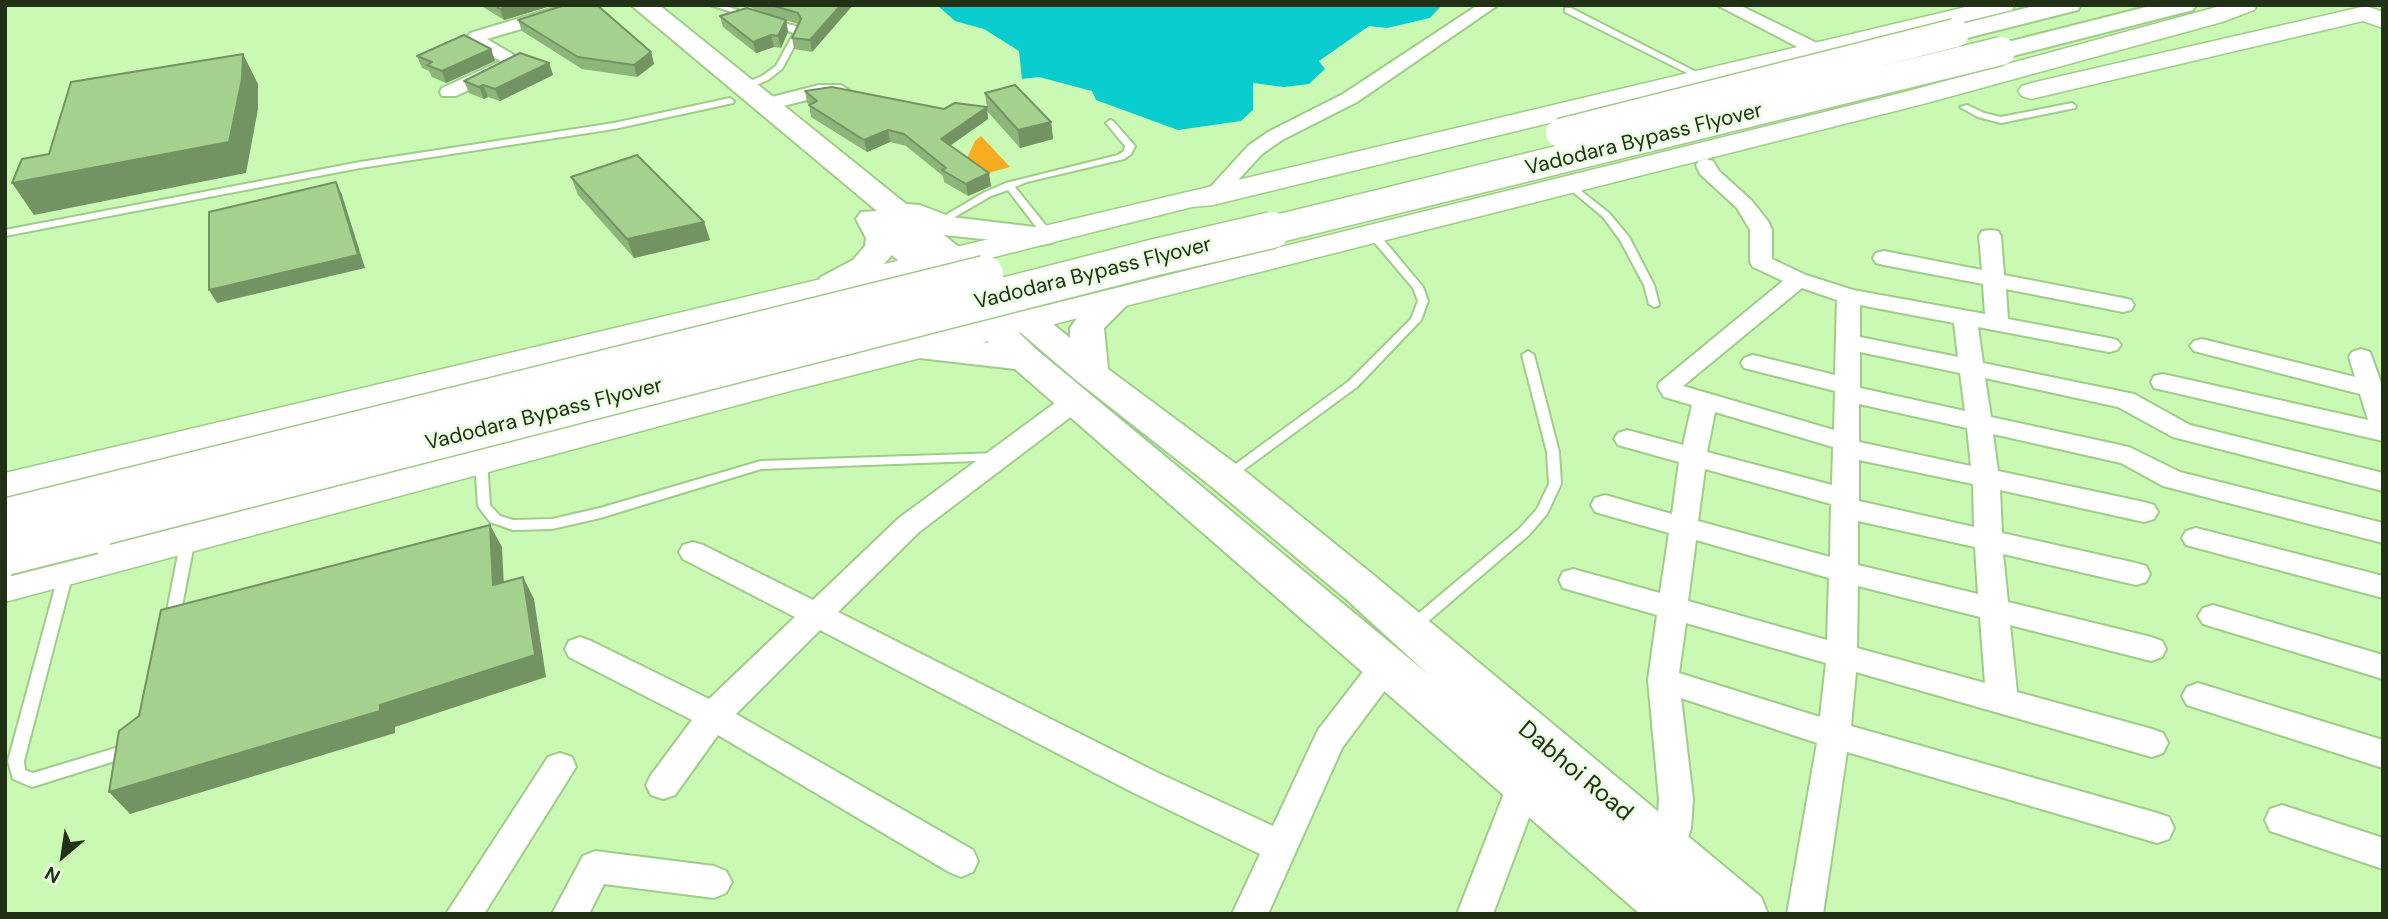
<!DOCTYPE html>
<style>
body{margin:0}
#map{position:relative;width:2388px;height:919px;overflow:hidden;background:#caf9b3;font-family:"DM Sans",sans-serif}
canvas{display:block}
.frame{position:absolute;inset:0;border:7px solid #203116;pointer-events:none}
.north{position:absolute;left:28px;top:821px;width:70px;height:70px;-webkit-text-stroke:5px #eafde1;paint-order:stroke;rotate:209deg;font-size:19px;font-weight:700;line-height:28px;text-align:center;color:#203116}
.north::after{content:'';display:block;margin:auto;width:24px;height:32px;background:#203116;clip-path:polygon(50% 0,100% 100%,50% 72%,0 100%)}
</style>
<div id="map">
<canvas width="2388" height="919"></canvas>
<div class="frame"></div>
<div class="north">N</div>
</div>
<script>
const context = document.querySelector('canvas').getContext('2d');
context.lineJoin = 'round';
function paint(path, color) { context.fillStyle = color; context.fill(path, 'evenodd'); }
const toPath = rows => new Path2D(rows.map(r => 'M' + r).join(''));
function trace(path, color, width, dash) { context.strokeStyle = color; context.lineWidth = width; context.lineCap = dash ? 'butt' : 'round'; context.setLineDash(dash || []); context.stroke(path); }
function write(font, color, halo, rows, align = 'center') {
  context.font = font + ' "DM Sans",sans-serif'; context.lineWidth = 5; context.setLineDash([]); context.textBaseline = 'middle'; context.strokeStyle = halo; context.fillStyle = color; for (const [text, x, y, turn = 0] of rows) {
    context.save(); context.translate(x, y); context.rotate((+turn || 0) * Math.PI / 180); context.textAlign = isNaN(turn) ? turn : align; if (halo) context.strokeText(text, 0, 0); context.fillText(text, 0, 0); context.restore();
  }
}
paint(toPath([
 [981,136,1010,167,977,176,964,165,975,141]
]), '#f7ac21');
paint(toPath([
 [937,5,1442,5,1430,18,1387,28,1369,26,1319,61,1325,69,1309,84,1284,87,1253,83,1253,110,1241,121,1178,130,1096,100,1092,91,1039,77,1022,79,1019,51,984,29,955,21]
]), '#08cccd');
const lane = toPath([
 [710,5,723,5,754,16,750,18,710,5],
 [1565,8,1571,8,1706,77,1699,79,1565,12,1565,8],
 [768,20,796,26,802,32,782,69,768,80,749,88,743,88,743,84,762,76,776,66,794,33,768,24,768,20],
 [730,98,734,101,733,103,614,129,360,168,5,236,5,230,360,162,614,123,730,98],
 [2072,103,2076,106,2075,108,2001,123,1978,117,1960,107,1967,105,1984,113,2001,117,2072,103],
 [1110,120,1113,121,1135,146,1131,154,1124,159,1027,182,1015,187,1051,232,1051,236,1043,236,1008,190,991,196,941,225,933,225,932,223,985,192,1006,183,1118,155,1124,151,1125,146,1106,123,1110,120],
 [1570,182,1609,213,1629,237,1654,285,1659,304,1658,306,1654,307,1649,304,1644,285,1620,240,1603,217,1567,187,1565,185,1570,182],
 [1373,231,1377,232,1423,287,1428,301,1421,320,1357,387,1230,480,1222,480,1220,477,1222,474,1349,381,1411,319,1418,301,1413,288,1369,236,1369,232,1373,231],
 [1528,351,1534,355,1559,452,1561,484,1547,514,1529,535,1418,630,1413,631,1408,630,1406,626,1408,622,1519,529,1537,509,1549,484,1547,452,1522,355,1528,351],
 [998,453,1002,454,1004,457,1002,460,761,469,600,518,552,529,513,530,490,522,478,506,475,462,481,458,487,462,490,505,500,516,513,520,552,519,600,508,761,461,998,453],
 [188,534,193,536,195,539,179,621,177,625,172,626,167,625,165,621,181,539,183,536,188,534],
 [66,568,71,569,73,573,24,761,25,770,33,773,129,744,134,745,137,750,134,755,32,787,13,779,8,761,59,573,61,569,66,568]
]);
const street = toPath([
 [564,5,591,5,589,9,487,39,524,61,521,65,456,96,442,96,440,92,442,88,501,61,469,44,466,40,470,33,564,5],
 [1478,5,1498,5,1357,102,1282,140,1262,154,1220,200,1206,200,1203,196,1206,192,1248,146,1268,132,1343,94,1478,5],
 [1717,5,1739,5,1823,46,1826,50,1823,54,1811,54,1717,5],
 [819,85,841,85,850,91,841,97,819,97,767,110,758,104,760,100,819,85],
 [1706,159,1713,161,1719,171,1751,200,1768,221,1772,230,1772,259,1806,275,1853,290,1985,314,1983,284,1884,265,1876,263,1873,258,1876,253,1884,251,1982,270,1979,236,1982,231,1990,230,1998,231,2001,236,2004,275,2123,298,2131,300,2134,305,2131,310,2123,312,2006,289,2008,319,2109,338,2117,340,2121,345,2117,350,2109,352,1978,327,1983,363,2134,394,2190,425,2383,473,2383,491,2173,437,2118,407,1985,378,1991,417,2129,447,2180,472,2383,523,2383,543,2163,486,2121,463,1993,434,1998,471,2144,502,2154,505,2158,512,2154,519,2144,522,2000,490,2002,533,2136,563,2146,566,2150,574,2146,582,2136,585,2003,554,2008,602,2151,637,2162,641,2166,649,2162,657,2151,661,2010,625,2017,692,2152,729,2163,733,2168,743,2163,753,2152,757,1856,672,1851,726,2157,813,2169,817,2174,828,2169,839,2157,843,1847,752,1823,914,1787,914,1817,743,1681,698,1693,799,1691,828,1680,862,1668,867,1656,862,1651,851,1657,828,1659,799,1648,680,1657,615,1563,588,1559,580,1563,572,1573,569,1660,593,1669,533,1595,512,1591,505,1595,498,1605,495,1672,514,1679,462,1618,445,1614,439,1618,433,1627,430,1683,445,1692,405,1664,397,1658,387,1659,383,1783,281,1753,267,1750,262,1750,230,1737,208,1700,174,1696,165,1699,161,1706,159],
 [1802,288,1837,300,1835,375,1753,355,1744,358,1741,363,1744,368,1835,391,1834,430,1683,386,1802,288],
 [1860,305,1954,323,1958,357,1860,337,1860,305],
 [1860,352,1960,373,1965,411,1860,388,1860,352],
 [1859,404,1967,428,1971,466,1859,442,1859,404],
 [1715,412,1833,447,1832,485,1707,452,1715,412],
 [1859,460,1973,484,1974,527,1859,501,1859,460],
 [1705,469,1831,504,1830,557,1698,521,1705,469],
 [1858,521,1975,547,1978,594,1858,565,1858,521],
 [1696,540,1829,578,1827,640,1688,601,1696,540],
 [1858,586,1980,617,1985,683,1857,648,1858,586],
 [1686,623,1826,663,1820,717,1679,673,1686,623],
 [2202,339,2355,377,2349,357,2352,352,2361,349,2370,352,2383,388,2383,441,2154,388,2151,382,2154,376,2163,374,2368,420,2360,394,2194,351,2190,346,2194,341,2202,339],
 [1076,392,1085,394,1088,400,1085,406,919,532,838,612,1156,772,1273,826,1318,730,1376,655,1387,652,1398,655,1402,664,1398,673,1342,748,1268,914,1232,914,1260,854,1132,792,820,630,736,714,973,850,978,861,973,872,961,877,949,872,718,735,675,795,663,799,651,795,646,785,651,775,692,720,569,657,565,649,569,641,580,637,591,641,709,699,795,617,683,559,679,552,683,545,693,542,703,545,813,600,899,518,1067,394,1076,392],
 [2196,528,2383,576,2383,598,2186,545,2182,538,2186,531,2196,528],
 [2213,605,2383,655,2383,679,2203,624,2198,616,2203,608,2213,605],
 [2198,683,2383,740,2383,768,2187,705,2182,696,2187,687,2198,683],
 [560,753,572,757,576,767,484,914,446,914,548,757,560,753],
 [1525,769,1537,773,1542,783,1493,914,1457,914,1508,783,1513,773,1525,769],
 [2282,805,2383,838,2383,869,2270,831,2265,820,2270,809,2282,805],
 [595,851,714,866,726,871,732,882,726,893,714,898,604,884,589,914,552,914,583,856,595,851]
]);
const secondary = toPath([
 [1974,5,2015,5,2012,10,2004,12,1213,205,1192,207,955,267,833,293,5,499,5,473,1974,5],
 [2224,5,2257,5,2254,10,2222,22,1923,104,790,391,5,602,5,572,786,370,1905,92,2224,5],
 [2366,6,2383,12,2383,28,2363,21,2031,99,2022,96,2018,91,2022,86,2031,83,2366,6]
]);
const primary = toPath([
 [631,5,659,5,906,204,920,205,951,217,1052,229,1057,236,1052,243,1041,245,944,235,1070,338,1070,328,1084,308,1103,293,1115,290,1127,293,1132,300,1104,328,1108,369,1240,467,1376,577,1761,897,1768,914,1640,914,1015,369,911,357,905,349,911,341,923,338,953,338,989,343,892,255,875,274,845,291,833,294,821,291,816,284,821,277,853,260,865,246,866,238,856,219,861,212,877,211,631,5],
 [999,314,1077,381,1212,487,1346,599,1429,675,1038,351,999,314]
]);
const highway = toPath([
 [2038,5,2081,5,2078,10,1955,41,1946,38,1942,33,1946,28,2038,5],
 [2154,5,2196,5,2193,10,2001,59,1992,56,1988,51,1992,46,2154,5]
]);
trace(lane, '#9fcc88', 4);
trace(street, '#9fcc88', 4);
trace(secondary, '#9fcc88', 3);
trace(primary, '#9fcc88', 4);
trace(highway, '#9fcc88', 4);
paint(lane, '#fff');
paint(street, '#fff');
paint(secondary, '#fff');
paint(primary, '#fff');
paint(highway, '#fff');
const highwayBridgeFar2 = toPath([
 [1560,133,1955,33],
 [1264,232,2001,51]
]);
const highwayBridgeFar1 = toPath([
 [5,517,985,274],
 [85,531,1156,257,1272,230]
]);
const highwayBridge = toPath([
 [5,552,92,530]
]);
trace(highwayBridgeFar2, '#9fcc88', 31, []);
trace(highwayBridgeFar1, '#9fcc88', 39, []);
trace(highwayBridge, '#9fcc88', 50, []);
trace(highwayBridgeFar2, '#fff', 28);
trace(highwayBridgeFar1, '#fff', 36);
trace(highwayBridge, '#fff', 46);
paint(toPath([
 [480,5,554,5,504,20],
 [746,5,853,5,812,52,794,49,792,38,798,24,786,20,788,32,781,48,774,47,756,53,723,27,720,16,765,14],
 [518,20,651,52,654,64,637,77,582,69,522,31],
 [491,49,495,61,446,83,432,77,429,71,422,68,417,56],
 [549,63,553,75,500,101,488,97,484,99,469,93,464,81],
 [805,91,944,109,987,107,985,93,1051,122,1053,139,1020,148,987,111,988,119,950,146,991,186,968,196,944,182,943,176,906,146,890,142,867,152,811,117,809,104,807,103],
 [571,177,704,222,710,240,634,258,578,195]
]), '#8db57a');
paint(toPath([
 [512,5,554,5,504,20,500,9],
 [841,5,853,5,812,52,810,40],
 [786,20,788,32,781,48,778,36],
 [771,35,774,47,756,53,753,42],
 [491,49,495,61,446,83,442,71],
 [651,52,654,64,637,77,634,65],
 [243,54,258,84,258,109,246,173,34,215,12,183],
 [549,63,553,75,500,101,495,89],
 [483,85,488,97,484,99,479,87],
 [987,107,988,119,942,151,941,139],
 [1051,122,1053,139,1020,148,1018,130],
 [888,130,890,142,867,152,864,140],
 [989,173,991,186,968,196,966,184],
 [336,182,342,195,365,268,217,303,209,290],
 [704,222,710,240,634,258,627,239],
 [490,525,502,547,505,608,493,585],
 [523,577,534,599,546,677,395,727,395,733,130,814,109,792,380,705]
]), '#739363');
const building = toPath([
 [494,5,512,5,500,9,494,5],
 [565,5,597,5,651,52,634,65,578,57,518,20,565,5],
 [771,5,841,5,810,40,792,38,801,19,798,13,771,5],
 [747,8,786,20,778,36,771,35,753,42,720,16,747,8],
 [464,35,491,49,442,71,427,65,432,62,417,56,464,35],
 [520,53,549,63,495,89,483,85,479,87,464,81,520,53],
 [243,54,242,79,229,142,12,183,22,159,49,154,71,82,243,54],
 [1015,85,1051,122,1018,130,985,93,1015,85],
 [832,87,944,109,955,103,987,107,941,139,989,173,966,184,942,170,946,168,904,134,888,130,864,140,809,105,817,101,805,91,832,87],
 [637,155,704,222,627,239,571,177,637,155],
 [336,182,358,255,209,290,209,212,336,182],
 [490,525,493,585,523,577,535,655,380,705,380,711,109,792,119,731,139,716,161,610,490,525]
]);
paint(building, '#a4d28e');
trace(building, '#739363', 2);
write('21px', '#203116', '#eafde1', [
 ["Vadodara Bypass Flyover",1644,140,-14],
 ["Vadodara Bypass Flyover",1093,274,-14],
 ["Vadodara Bypass Flyover",544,415,-14]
]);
write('24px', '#203116', '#eafde1', [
 ["Dabhoi Road",1575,772,40]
]);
</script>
